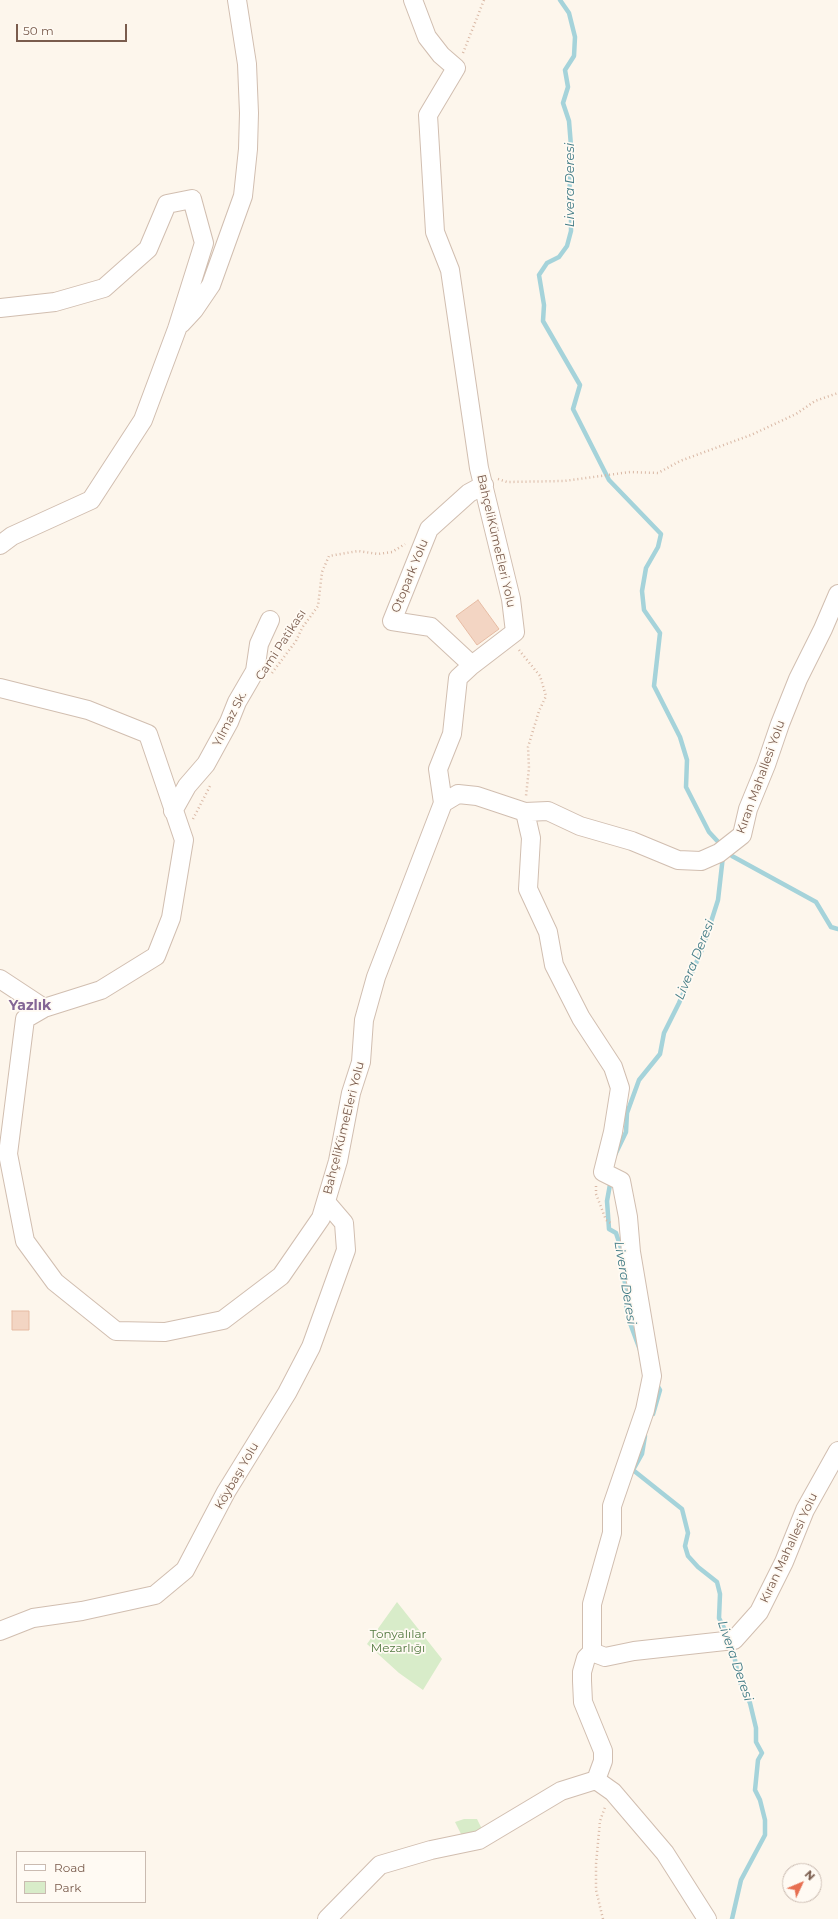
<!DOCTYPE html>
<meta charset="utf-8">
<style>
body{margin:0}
#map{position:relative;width:838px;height:1919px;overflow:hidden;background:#fdf6ec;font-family:Montserrat,sans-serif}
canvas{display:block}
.legend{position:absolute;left:16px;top:1851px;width:130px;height:52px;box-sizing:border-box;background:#fffaf3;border:1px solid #cabbb1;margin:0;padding:5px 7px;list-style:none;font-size:12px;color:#7a5c4d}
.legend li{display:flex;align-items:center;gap:8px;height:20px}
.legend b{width:20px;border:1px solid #cabbb1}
.north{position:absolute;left:782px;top:1863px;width:40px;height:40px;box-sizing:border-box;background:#fffaf3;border:1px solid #cabbb1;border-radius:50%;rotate:46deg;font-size:11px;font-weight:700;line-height:16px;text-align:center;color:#7a5c4d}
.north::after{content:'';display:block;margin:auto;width:14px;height:18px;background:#e76f51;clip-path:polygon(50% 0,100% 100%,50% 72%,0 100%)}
.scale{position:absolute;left:16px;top:24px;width:111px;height:18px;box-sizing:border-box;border:2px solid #7a5c4d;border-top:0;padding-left:5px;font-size:12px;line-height:14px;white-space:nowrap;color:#7a5c4d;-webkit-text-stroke:3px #fffaf3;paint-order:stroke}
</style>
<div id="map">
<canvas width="838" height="1919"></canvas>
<ul class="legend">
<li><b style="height:5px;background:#fff"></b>Road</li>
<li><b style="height:11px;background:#d8ecc9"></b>Park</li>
</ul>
<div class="north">N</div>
<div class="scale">50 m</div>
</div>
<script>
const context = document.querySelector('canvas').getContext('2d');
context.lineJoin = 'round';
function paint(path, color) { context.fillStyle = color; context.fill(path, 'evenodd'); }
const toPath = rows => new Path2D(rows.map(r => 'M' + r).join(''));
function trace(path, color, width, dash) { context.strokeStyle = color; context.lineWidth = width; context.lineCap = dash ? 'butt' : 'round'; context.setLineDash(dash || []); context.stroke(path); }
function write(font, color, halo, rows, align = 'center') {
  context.font = font + ' Montserrat,sans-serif'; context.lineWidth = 3.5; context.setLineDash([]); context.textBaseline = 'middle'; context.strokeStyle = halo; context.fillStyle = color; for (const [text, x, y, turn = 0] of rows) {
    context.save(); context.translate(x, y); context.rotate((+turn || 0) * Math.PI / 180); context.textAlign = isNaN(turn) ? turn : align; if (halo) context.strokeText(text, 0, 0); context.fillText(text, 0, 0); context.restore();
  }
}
paint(toPath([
 [397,1602,442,1659,423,1690,399,1673,367,1644],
 [464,1819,477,1819,484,1833,463,1838,455,1822]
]), '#d8ecc9');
trace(toPath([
 [560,0,569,13,575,37,574,56,565,70,568,87,563,103,569,121,571,146,570,183,568,197,571,215,571,231,567,246,559,257,547,263,539,275,544,305,543,321,580,385,573,409,609,480,661,534,658,547,646,568,642,591,644,610,660,633,654,686,680,737,687,760,686,787,709,832,722,846],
 [727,851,732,856,816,902,831,927,838,929],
 [615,1155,626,1132,627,1113,639,1080,660,1054,664,1033,679,1003,703,947,718,900,723,856],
 [611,1179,607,1201,609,1229,616,1233,621,1248,626,1293,625,1300,630,1323,640,1350],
 [653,1414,660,1390,656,1383],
 [645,1436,642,1454,633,1470,682,1509,688,1533,685,1546,688,1556,698,1567,717,1582,720,1594,719,1618,728,1636],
 [732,1645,739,1680,750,1703,756,1728,756,1742,762,1753,758,1760,755,1790,760,1800,765,1820,765,1835,741,1880,732,1919]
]), '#a5d3da', 4.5);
const building = toPath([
 [478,600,499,629,477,645,456,616,478,600],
 [12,1311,29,1311,29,1330,12,1330,12,1311]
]);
paint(building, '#f3d5c3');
trace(building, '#e6bba3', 1);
const minor = toPath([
 [0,308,55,302,104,288,148,249,167,204,192,199,204,243,177,329,143,420,91,500,12,536,0,545],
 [181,324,194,310,211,285,243,196,248,149,249,113,247,64,237,0],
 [472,665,431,627,392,621,429,529,469,493,484,485],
 [0,688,88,710,148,734,184,840,171,918,156,956,101,990,44,1008,25,1019,8,1154,25,1241,55,1282,116,1331,165,1332,223,1320,281,1276,321,1218,338,1161,351,1093,361,1062,364,1020,376,977,443,803,438,769,452,734,458,678,472,665,515,632,511,599,479,468,450,270,435,232,428,115,456,68,441,55,427,37,413,0],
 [443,803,458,794,477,796,525,812,548,811,580,826,632,841,678,860,701,861,719,853,742,835,748,809,766,765,780,724,798,679,823,629,838,594],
 [173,811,187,786,206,764,229,722,237,702,255,671,259,644,270,620],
 [525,812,531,838,528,889,548,932,554,965,581,1018,613,1067,620,1088,613,1132,603,1172,621,1181,628,1217,631,1252,652,1376,645,1410,612,1506,612,1533,592,1604,592,1652,605,1657,634,1651,734,1640,759,1612,784,1562,805,1510,838,1451],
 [0,979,44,1008],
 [0,1631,33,1618,82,1611,155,1595,185,1570,226,1492,287,1393,311,1347,346,1250,344,1223,326,1202],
 [592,1652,586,1658,582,1672,582,1681,583,1702,603,1751,603,1761,596,1780],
 [327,1919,380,1865,431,1850,479,1840,561,1791,596,1780,613,1792,665,1853,707,1919]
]);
trace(minor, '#d1beb0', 20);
trace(toPath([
 [463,53,484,0],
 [498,479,507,482,564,481,630,472,658,473,680,461,751,435,796,414,815,401,838,393],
 [519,650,540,676,546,696,539,711,528,747,529,768,526,796],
 [272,673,296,641,302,628,318,606,322,572,329,556,358,551,378,554,392,552,405,544],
 [193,819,210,786],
 [596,1186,596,1194,606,1220,612,1224],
 [603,1919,596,1890,596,1864,600,1821,605,1807]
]), '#d9b8a5', 2.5, [1, 3]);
trace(minor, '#fff', 18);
write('12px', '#7a5c4d', '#fffaf3', [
 ["BahçeliKümeEleri Yolu",496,541,77],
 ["Otopark Yolu",410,576,-68],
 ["Cami Patikası",281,645,-57],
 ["Yılmaz Sk.",230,719,-63],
 ["Kıran Mahallesi Yolu",761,777,-70],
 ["BahçeliKümeEleri Yolu",344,1128,-76],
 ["Köybaşı Yolu",237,1476,-60],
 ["Kıran Mahallesi Yolu",789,1548,-65]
]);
write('12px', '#537a41', '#fffaf3', [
 ["Tonyalılar",398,1634],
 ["Mezarlığı",398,1648]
]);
write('italic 13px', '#437c86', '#fffaf3', [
 ["Livera Deresi",570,185,-90],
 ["Livera Deresi",695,960,-68],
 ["Livera Deresi",625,1283,81],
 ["Livera Deresi",735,1661,71]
]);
write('bold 14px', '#846695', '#fffaf3', [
 ["Yazlık",30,1006]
]);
</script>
